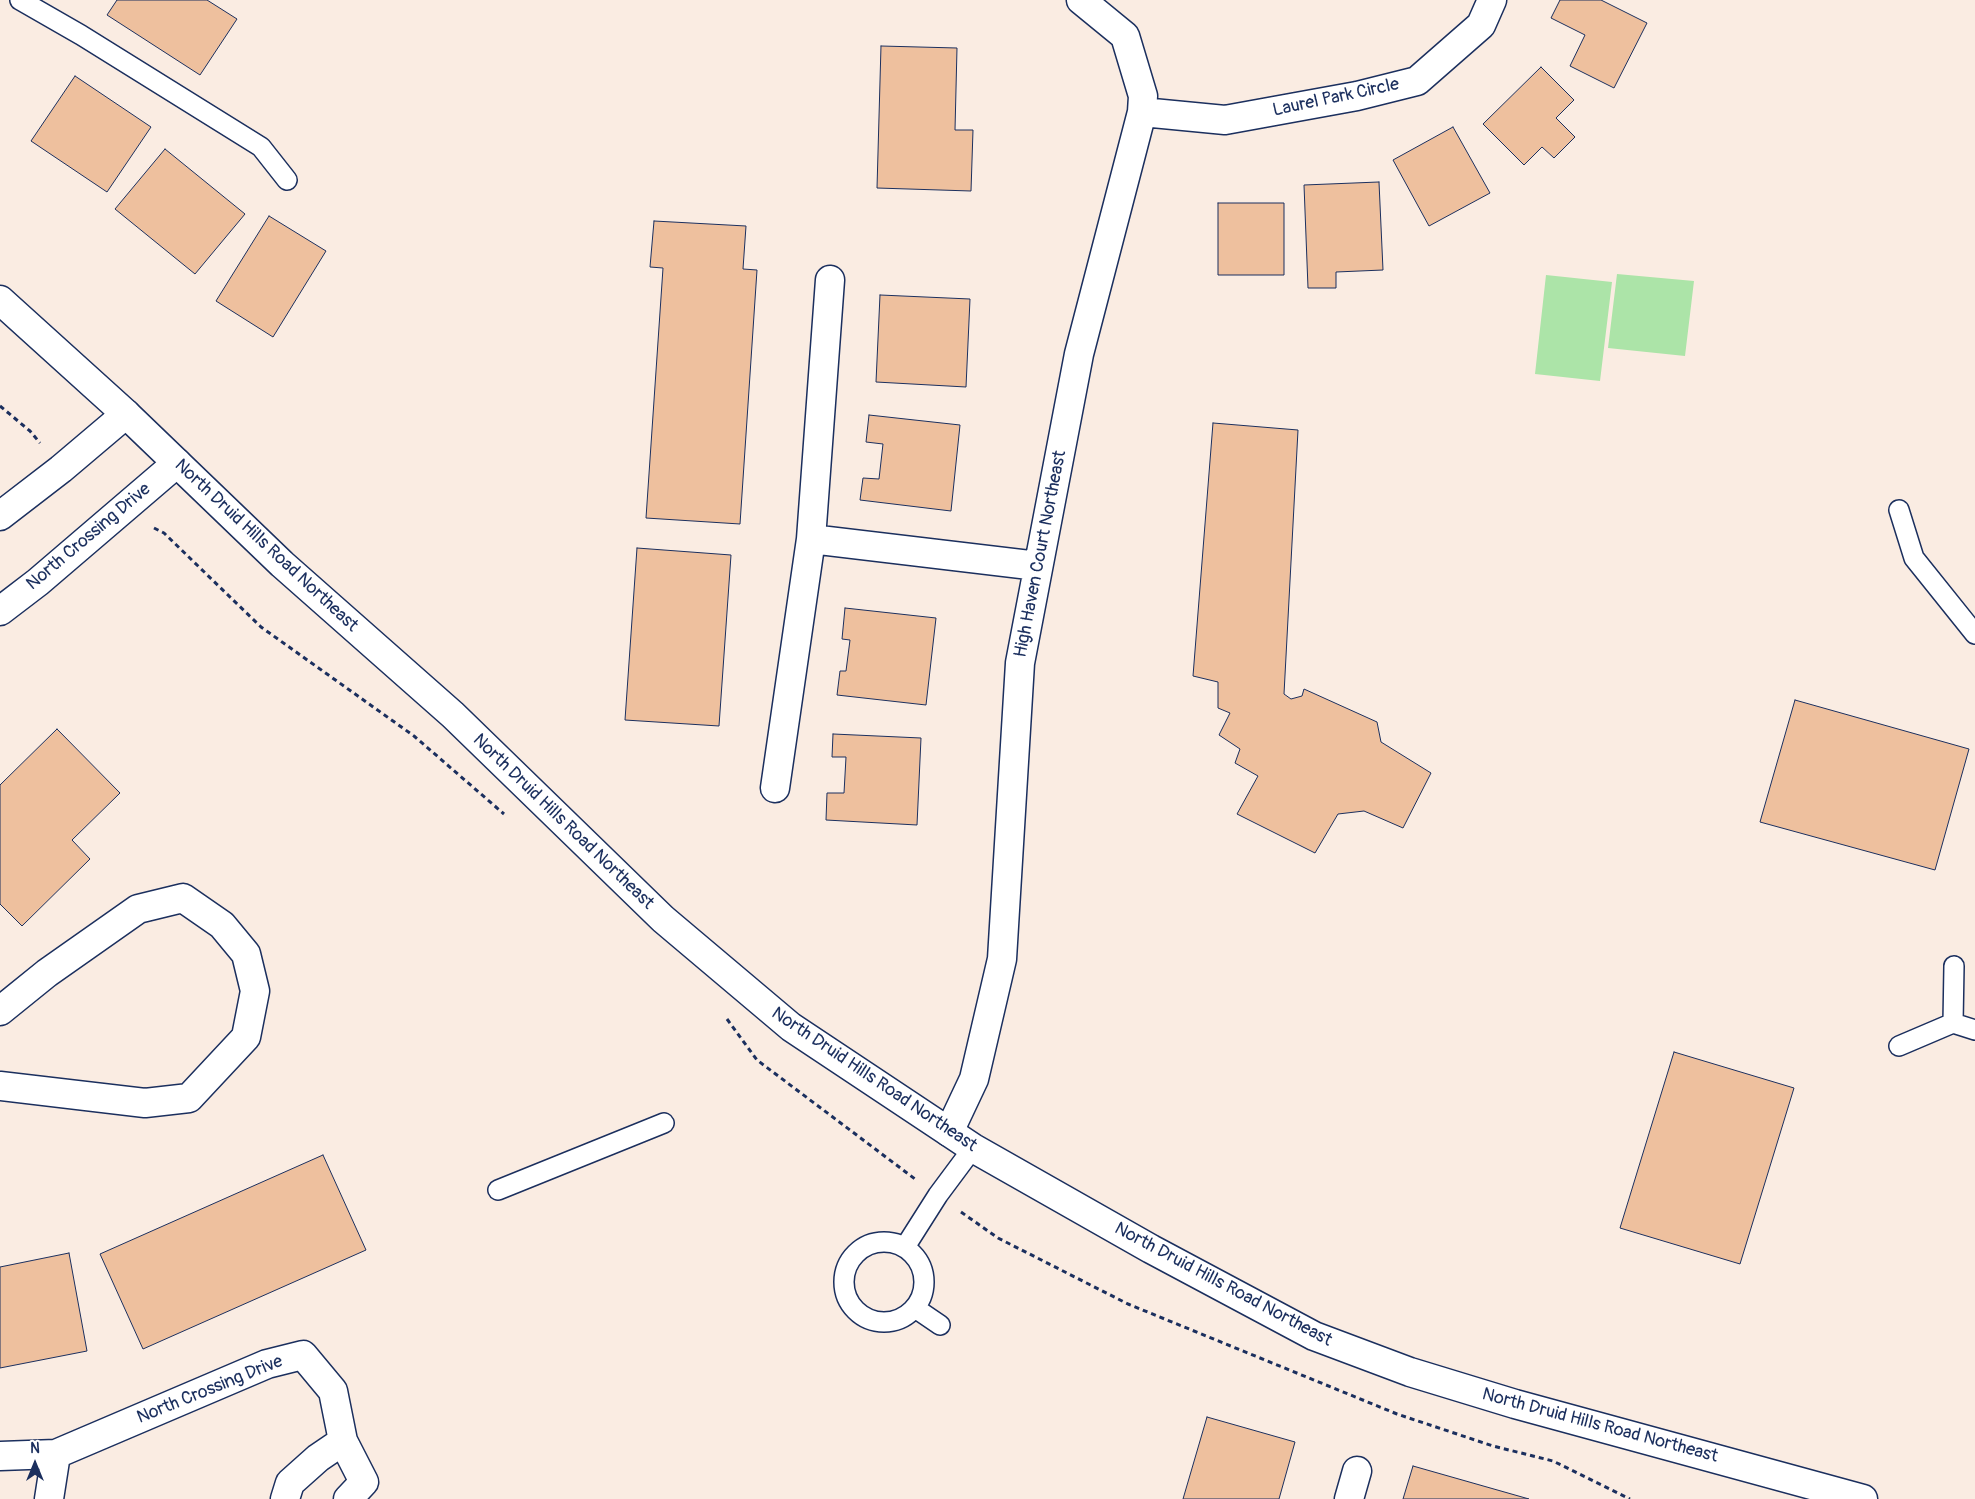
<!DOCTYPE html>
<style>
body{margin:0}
#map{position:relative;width:1975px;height:1499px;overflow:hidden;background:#faece2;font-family:Pangolin,sans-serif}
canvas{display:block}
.north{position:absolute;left:10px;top:1439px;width:50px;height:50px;-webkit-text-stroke:4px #fff;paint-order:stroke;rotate:0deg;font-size:14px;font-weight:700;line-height:20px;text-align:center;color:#1b2f5e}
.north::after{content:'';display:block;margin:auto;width:18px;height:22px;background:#1b2f5e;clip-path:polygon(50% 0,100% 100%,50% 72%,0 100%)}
</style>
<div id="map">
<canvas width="1975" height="1499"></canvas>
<div class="north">N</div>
</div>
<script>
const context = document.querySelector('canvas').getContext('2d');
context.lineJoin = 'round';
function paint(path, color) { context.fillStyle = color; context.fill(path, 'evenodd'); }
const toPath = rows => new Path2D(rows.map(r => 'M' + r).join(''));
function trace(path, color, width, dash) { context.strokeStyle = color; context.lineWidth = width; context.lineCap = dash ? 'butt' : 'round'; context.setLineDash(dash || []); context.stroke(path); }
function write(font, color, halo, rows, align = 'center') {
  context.font = font + ' Pangolin,sans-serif'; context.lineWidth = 4; context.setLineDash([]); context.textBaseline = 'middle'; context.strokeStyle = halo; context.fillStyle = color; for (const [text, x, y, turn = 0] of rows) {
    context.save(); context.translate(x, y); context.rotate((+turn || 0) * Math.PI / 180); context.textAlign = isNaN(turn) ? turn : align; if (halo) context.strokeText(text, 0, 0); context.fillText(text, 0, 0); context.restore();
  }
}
paint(toPath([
 [1617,274,1694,281,1685,356,1608,348],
 [1546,275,1612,282,1600,381,1535,374]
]), '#ace4a8');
const building = toPath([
 [117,0,207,0,237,19,200,75,107,15,117,0],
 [1560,0,1601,0,1647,23,1614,88,1570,66,1585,35,1551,18,1560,0],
 [881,46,957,48,955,130,973,130,971,191,877,188,881,46],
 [1541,67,1574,100,1556,118,1575,137,1554,158,1542,147,1524,165,1483,124,1541,67],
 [75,76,151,127,107,192,31,141,75,76],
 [1453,127,1490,193,1429,226,1393,160,1453,127],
 [165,149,245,214,195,274,115,209,165,149],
 [1379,182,1383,270,1336,272,1336,288,1308,288,1304,185,1379,182],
 [1218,203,1284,203,1284,275,1218,275,1218,203],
 [269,216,326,251,273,337,216,301,269,216],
 [654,221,746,226,743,269,757,270,740,524,646,518,663,268,650,267,654,221],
 [880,295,970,299,966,387,876,382,880,295],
 [869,415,960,425,951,511,860,500,863,478,879,479,883,444,866,442,869,415],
 [1213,423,1298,430,1284,694,1291,699,1302,696,1304,689,1377,722,1381,742,1431,773,1403,828,1364,811,1338,814,1315,853,1237,814,1258,776,1235,763,1240,749,1219,735,1230,713,1218,708,1218,682,1193,676,1213,423],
 [637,548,731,555,719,726,625,720,637,548],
 [845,608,936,618,926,705,837,695,840,671,846,671,850,640,842,639,845,608],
 [1795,700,1969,749,1935,870,1760,822,1795,700],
 [57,729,120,793,72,840,90,859,22,926,0,904,0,785,57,729],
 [833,734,921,738,917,825,826,820,827,793,844,793,846,757,832,757,833,734],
 [1674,1052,1794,1088,1740,1264,1620,1228,1674,1052],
 [323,1155,366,1250,143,1349,100,1254,323,1155],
 [69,1253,87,1351,0,1368,0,1267,69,1253],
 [1207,1417,1295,1442,1279,1499,1183,1499,1207,1417],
 [1413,1466,1529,1499,1403,1499,1413,1466]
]);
paint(building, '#eec09e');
trace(building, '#1b2f5e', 1);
const lane = toPath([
 [20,0,81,35,261,147,287,180],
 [1899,510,1914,558,1975,634],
 [1954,966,1953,1023,1975,1030],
 [1899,1046,1953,1023],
 [498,1190,664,1123],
 '844 1282a40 40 0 1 1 80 0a40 40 0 1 1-80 0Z',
 [905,1247,938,1195,973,1148],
 [915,1308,940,1325]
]);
const street = toPath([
 [1142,112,1225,120,1357,96,1417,81,1481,25,1492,0],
 [0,516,61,469,126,414],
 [811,539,1038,566],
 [0,611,38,582,177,463],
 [775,788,811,539,830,280],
 [0,1011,47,973,138,909,183,898,222,925,246,954,255,991,246,1037,189,1098,145,1103,0,1086],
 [949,1132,974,1079,1002,959,1020,663,1079,354,1142,112,1143,96,1125,36,1081,0],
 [343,1441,364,1482,348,1499],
 [0,1456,56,1454],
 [49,1499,56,1454,267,1364,303,1355,333,1391,343,1441,318,1458,290,1483,285,1499],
 [1349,1499,1357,1471]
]);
const secondary = toPath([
 [0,300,126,414,282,564,453,715,663,919,791,1027,973,1148,1151,1249,1314,1336,1410,1372,1515,1404,1863,1499]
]);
trace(lane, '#1b2f5e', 22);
trace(street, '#1b2f5e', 31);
trace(secondary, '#1b2f5e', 31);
trace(toPath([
 [0,406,30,431,40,443],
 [154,528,164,533,261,627,414,736,504,814],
 [727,1019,757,1060,915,1179],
 [961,1212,998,1238,1128,1304,1397,1414,1493,1446,1553,1461,1630,1499]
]), '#1b2f5e', 3, [5, 4]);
trace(lane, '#fff', 19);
trace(street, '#fff', 28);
trace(secondary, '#fff', 28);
write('18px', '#1b2f5e', '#fff', [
 ["Laurel Park Circle",1336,98,-12],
 ["North Crossing Drive",89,537,-40],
 ["North Druid Hills Road Northeast",266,546,43],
 ["High Haven Court Northeast",1041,554,-79],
 ["North Druid Hills Road Northeast",563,822,44],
 ["North Druid Hills Road Northeast",874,1080,34],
 ["North Druid Hills Road Northeast",1223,1285,28],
 ["North Crossing Drive",210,1390,-22],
 ["North Druid Hills Road Northeast",1600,1426,15]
]);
</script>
